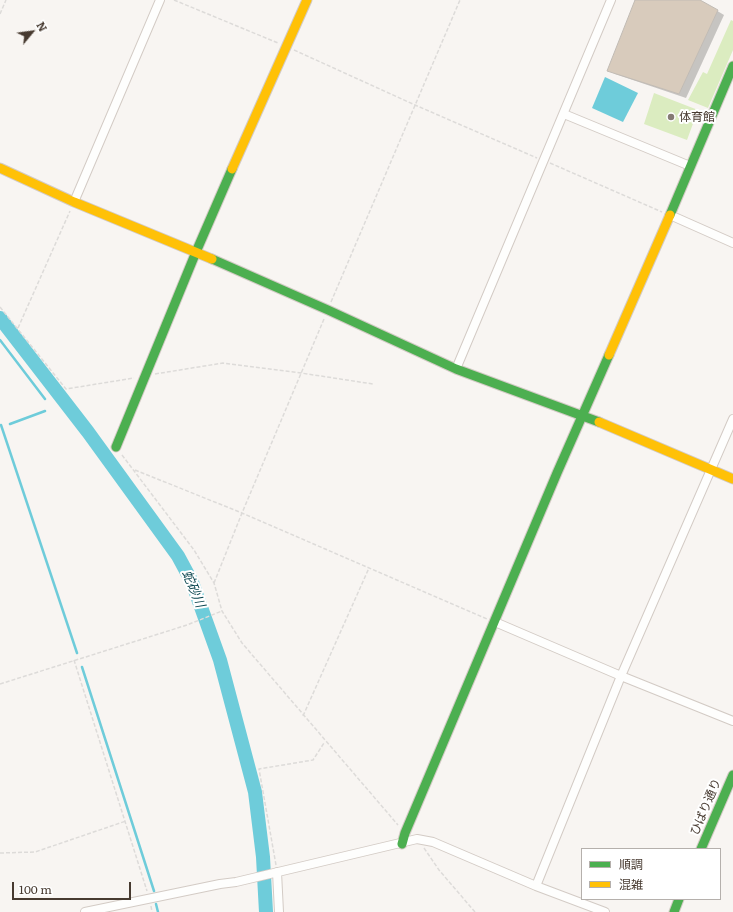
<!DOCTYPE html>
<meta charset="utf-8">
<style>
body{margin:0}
#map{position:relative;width:733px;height:912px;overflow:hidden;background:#f8f5f2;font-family:Literata,"Noto Sans JP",serif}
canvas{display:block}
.legend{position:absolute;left:581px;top:848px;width:140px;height:52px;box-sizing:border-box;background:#fff;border:1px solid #b5b0ac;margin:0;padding:5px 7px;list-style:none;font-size:12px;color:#473a30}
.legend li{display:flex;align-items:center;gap:8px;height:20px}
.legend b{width:20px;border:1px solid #b5b0ac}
.north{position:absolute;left:12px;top:12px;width:40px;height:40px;-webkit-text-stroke:3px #fff;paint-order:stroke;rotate:61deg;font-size:11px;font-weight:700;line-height:16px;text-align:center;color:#473a30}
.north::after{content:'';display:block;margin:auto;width:14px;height:18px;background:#473a30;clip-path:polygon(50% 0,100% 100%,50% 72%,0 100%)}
.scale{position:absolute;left:12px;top:882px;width:119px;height:18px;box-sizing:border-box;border:2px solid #473a30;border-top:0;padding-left:5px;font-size:12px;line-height:14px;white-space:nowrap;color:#473a30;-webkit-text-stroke:3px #fff;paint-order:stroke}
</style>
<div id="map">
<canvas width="733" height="912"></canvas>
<ul class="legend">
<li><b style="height:5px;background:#4caf50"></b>順調</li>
<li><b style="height:5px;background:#ffc107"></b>混雑</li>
</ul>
<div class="north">N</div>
<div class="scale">100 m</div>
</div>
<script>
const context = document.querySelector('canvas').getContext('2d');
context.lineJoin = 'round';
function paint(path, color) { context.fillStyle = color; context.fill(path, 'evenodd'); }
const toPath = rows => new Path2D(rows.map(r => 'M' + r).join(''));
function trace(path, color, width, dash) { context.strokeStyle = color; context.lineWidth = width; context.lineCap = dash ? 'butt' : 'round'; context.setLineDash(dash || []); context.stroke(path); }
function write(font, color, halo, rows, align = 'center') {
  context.font = font + ' Literata,"Noto Sans JP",serif'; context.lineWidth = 4; context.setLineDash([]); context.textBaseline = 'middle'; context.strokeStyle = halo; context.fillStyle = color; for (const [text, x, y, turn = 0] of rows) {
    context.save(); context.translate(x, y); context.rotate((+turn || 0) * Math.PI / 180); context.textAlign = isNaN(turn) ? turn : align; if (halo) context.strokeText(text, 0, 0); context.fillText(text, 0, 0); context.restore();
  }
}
paint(toPath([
 [731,20,733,21,733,50,708,108,688,100,703,72,707,74],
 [654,93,698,110,687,140,644,124]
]), '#dbecc0');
paint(toPath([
 [605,77,638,93,623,122,592,108]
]), '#6eccda');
paint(toPath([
 [636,0,699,0,724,15,686,98,615,74,608,70]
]), '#0003');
trace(toPath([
 [0,340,45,399],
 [10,424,45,411],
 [1,425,77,653],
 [82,667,154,891],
 [156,904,158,912]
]), '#6eccda', 2.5);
trace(toPath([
 [0,318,88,432,178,556,192,582,220,660,255,792,263,857,266,912]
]), '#6eccda', 14);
const building = toPath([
 [635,0,700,0,718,10,679,94,607,71,635,0]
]);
paint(building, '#d8cbbc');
trace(building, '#c1bbb4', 1);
const street = toPath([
 [564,114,690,166],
 [74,202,160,0],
 [670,215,733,243],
 [456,369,611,0],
 [495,622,621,676,733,721],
 [277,872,279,912],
 [536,886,621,676,733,419],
 [85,912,220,884,236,882,417,839,433,842,536,886,605,912]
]);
const fast = toPath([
 [670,215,733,66],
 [212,259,328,310,456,369,599,422],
 [116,447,196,252,232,169],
 [402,844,405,833,557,473,609,355],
 [701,849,733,775],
 [674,912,679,899]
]);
const slow = toPath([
 [0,168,74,202,212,259],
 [232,169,307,0],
 [609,355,670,215],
 [599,422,733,479]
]);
trace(street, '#d3cbc5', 10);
trace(fast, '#d3cbc5', 11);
trace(slow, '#d3cbc5', 11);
trace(toPath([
 [174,0,278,43],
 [0,14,6,0],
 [294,50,415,105,537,158],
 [550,163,662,212],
 [331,302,460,0],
 [0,307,66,389,134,378],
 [18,328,70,211],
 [155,374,223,363,301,373,373,384],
 [122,455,194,550,214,583,222,611,242,643,398,825],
 [135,470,242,513,487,619],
 [214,583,242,513,324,319],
 [74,660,147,891],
 [0,684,187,625,222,611],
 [303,716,369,568],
 [424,848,439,870,475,912],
 [0,853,35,852,126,821],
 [276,865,259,769,313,760,324,743],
 [151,906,152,912]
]), '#dddbd9', 1.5, [4, 2]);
trace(street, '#fefefd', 8);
trace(fast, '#4caf50', 9);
trace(slow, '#ffc107', 9);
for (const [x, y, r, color] of [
 [671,117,4,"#857b74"]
]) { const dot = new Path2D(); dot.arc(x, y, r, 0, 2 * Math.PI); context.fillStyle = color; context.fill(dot); trace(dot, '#fff', 1.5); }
write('12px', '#473a30', '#fff', [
 ["体育館",679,117]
], 'left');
write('12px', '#473a30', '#fff', [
 ["ひばり通り",706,807,-67]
]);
write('italic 13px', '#08444d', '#fff', [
 ["蛇砂川",193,589,67]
]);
</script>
